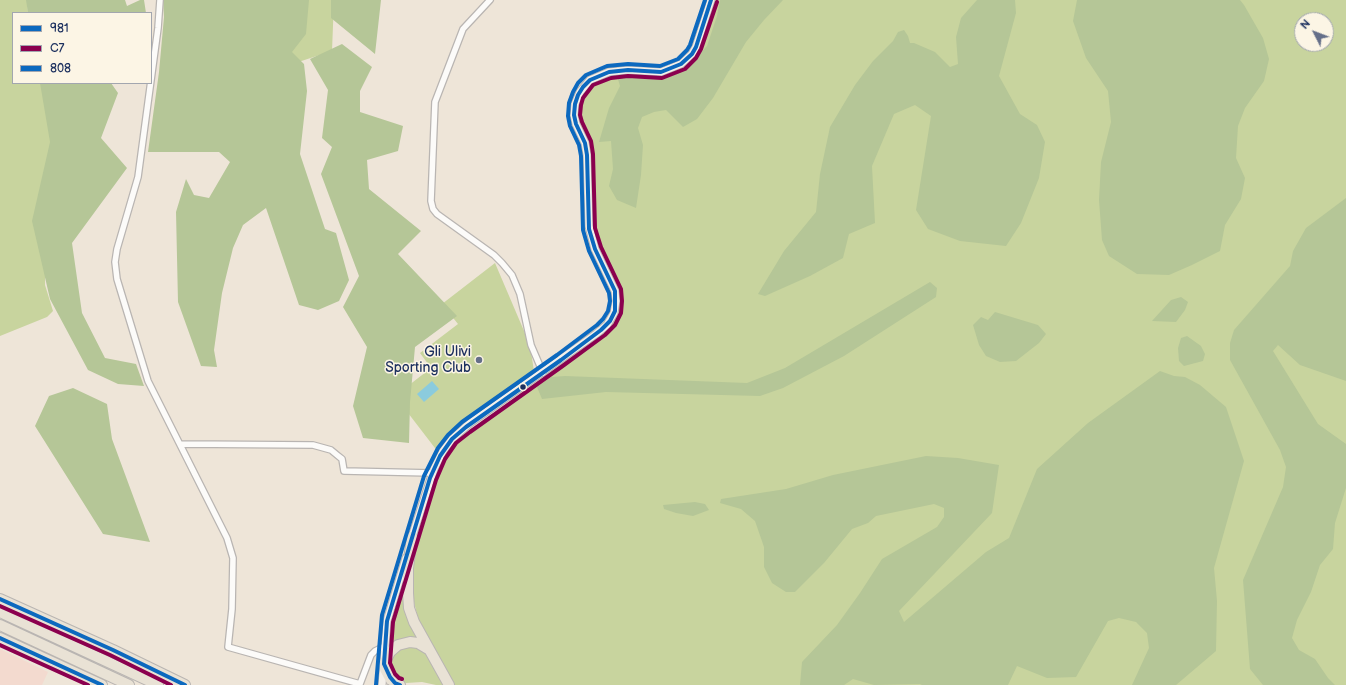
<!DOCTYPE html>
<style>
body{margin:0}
#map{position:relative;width:1346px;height:685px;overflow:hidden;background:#eee5d8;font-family:"Balsamiq Sans",sans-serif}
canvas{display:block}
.legend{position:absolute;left:12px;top:12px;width:140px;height:72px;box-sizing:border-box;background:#fcf5e5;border:1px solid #a2a6af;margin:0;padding:5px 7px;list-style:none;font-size:12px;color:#1b2f5e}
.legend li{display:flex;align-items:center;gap:8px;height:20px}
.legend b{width:20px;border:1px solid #a2a6af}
.north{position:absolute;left:1294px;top:12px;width:40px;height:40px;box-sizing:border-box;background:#fcf5e5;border:1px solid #a2a6af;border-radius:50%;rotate:312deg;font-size:11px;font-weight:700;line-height:16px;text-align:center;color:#1b2f5e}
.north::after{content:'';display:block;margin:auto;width:14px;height:18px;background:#656f89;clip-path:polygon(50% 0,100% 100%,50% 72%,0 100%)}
</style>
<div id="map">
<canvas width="1346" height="685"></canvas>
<ul class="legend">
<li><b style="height:5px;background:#0c69bf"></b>981</li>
<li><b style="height:5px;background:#8b004f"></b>C7</li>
<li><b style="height:5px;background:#0c69bf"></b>808</li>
</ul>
<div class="north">N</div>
</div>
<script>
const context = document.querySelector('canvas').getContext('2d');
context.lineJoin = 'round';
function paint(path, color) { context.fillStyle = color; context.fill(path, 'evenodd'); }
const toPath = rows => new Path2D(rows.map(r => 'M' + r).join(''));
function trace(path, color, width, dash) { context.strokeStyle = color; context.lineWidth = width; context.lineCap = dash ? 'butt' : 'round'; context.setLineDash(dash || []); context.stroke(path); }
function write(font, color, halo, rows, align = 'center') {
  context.font = font + ' "Balsamiq Sans",sans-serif'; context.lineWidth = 3; context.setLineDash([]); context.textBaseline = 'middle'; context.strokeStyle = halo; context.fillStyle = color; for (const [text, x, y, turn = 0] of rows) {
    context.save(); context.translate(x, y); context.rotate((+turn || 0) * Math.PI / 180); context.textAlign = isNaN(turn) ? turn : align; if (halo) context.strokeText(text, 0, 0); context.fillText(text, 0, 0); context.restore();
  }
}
paint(toPath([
 [0,649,48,672,42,685,0,685]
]), '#f3dacf');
paint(toPath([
 [0,0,27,0,28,13,13,13,13,83,59,83,45,250,45,285,53,311,47,317,0,336],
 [269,0,334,0,332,51,280,68],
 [714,0,1346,0,1346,685,454,685,419,623,410,585,415,542,440,465,456,440,596,339,616,318,620,304,618,289,593,229,591,153,579,118,579,103,586,89,599,79,620,73,667,74,683,66,696,53,711,13],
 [1302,20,1326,20,1326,44,1302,44],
 [495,263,530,345,535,378,438,452,395,396,431,368,420,353,458,324,442,304],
 [403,589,405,605,420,641,413,638,406,638,390,645,394,617],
 [405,646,423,648,446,685,436,685,422,682,406,683,399,680,391,669,391,661,397,651]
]), '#c8d49e');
paint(toPath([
 [26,0,125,0,127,6,140,0,144,0,146,13,28,13],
 [163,0,309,0,306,34,292,52,304,64,307,91,300,154,325,229,336,233,349,280,339,301,318,310,299,305,266,208,243,225,233,248,222,293,214,350,217,367,201,366,178,302,176,212,186,179,194,195,209,198,230,162,219,152,148,152,159,72,164,17],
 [331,0,381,0,375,54,331,18],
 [720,0,783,0,764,20,746,42,713,98,697,119,683,127,666,110,654,112,642,117,638,128,643,145,641,175,636,208,617,200,609,186,613,169,611,141,599,142,609,108,620,86,618,79,626,74,660,77,686,68,707,46,717,16],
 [977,0,1015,0,1016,13,999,76,1020,114,1037,125,1045,142,1039,178,1021,223,1006,246,960,241,928,229,916,210,931,116,915,105,894,114,872,166,875,223,849,234,843,258,810,276,765,296,758,294,784,251,816,212,820,174,830,127,855,85,873,61,893,41,898,32,904,30,908,36,910,43,914,43,935,52,950,67,958,64,956,37,961,18],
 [1077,0,1240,0,1244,5,1263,38,1269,59,1264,81,1245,108,1238,126,1236,158,1245,178,1241,199,1225,225,1220,251,1192,265,1169,275,1137,274,1109,256,1102,240,1099,200,1101,162,1111,122,1108,91,1086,58,1073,21],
 [342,44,372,67,360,91,360,112,403,126,398,151,367,160,369,189,421,231,398,254,457,316,415,347,410,402,409,443,363,438,353,406,367,347,343,307,359,276,321,174,332,147,322,138,328,90,310,59],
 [40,83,111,83,118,93,101,138,127,168,72,243,82,313,105,358,136,364,144,386,118,384,88,370,50,299,32,221,50,142],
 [1346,198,1346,381,1300,365,1278,345,1273,351,1318,424,1346,444,1346,488,1335,523,1333,549,1320,565,1311,592,1297,620,1292,638,1299,650,1315,659,1328,678,1335,685,1263,685,1250,669,1243,580,1283,487,1286,467,1280,450,1230,360,1230,343,1234,330,1290,266,1293,251,1306,228],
 [930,282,937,288,936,297,844,356,783,388,760,396,606,392,542,399,537,387,551,377,565,376,747,383,785,368],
 [1181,297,1188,302,1185,310,1176,322,1152,321,1171,300],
 [995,312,1038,325,1046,334,1039,343,1016,361,1000,362,986,356,979,345,973,325,981,317,988,320],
 [1187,336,1201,346,1205,354,1203,361,1184,366,1179,361,1178,348,1181,338],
 [1160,371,1174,376,1185,377,1200,385,1226,407,1244,461,1214,568,1217,601,1216,651,1176,685,1132,685,1149,648,1147,633,1136,622,1119,618,1108,621,1076,677,1047,678,1017,666,1008,685,922,685,920,684,874,685,853,679,844,685,800,685,802,662,837,625,860,593,882,559,937,527,944,517,944,508,934,504,876,516,868,523,852,529,824,563,795,592,786,592,772,583,764,567,764,547,755,521,741,509,720,503,721,499,786,489,833,475,926,456,958,458,999,465,992,513,899,611,904,622,986,552,1009,538,1037,469,1088,423],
 [73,388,107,404,112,439,150,542,103,534,35,426,49,396],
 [695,502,705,504,709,510,693,516,676,513,664,509,663,505]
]), '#b5c697');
paint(toPath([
 [432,381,439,389,424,402,417,394]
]), '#8bcbdd');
const street = toPath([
 [160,0,158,28,138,177,117,249,115,262,117,279,148,381,227,538,233,558,232,609,228,647,360,684,371,655,375,651,385,646],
 [490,0,463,29,435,102,431,201,433,209,437,214,494,255,502,263,512,275,520,294,531,345,543,373],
 [181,444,313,445,331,450,337,455,342,459,344,471,432,473]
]);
const secondary = toPath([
 [411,540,434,469,443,451,452,439,470,423,596,334,607,325,614,313,616,301,615,291,595,249,589,226,587,155,585,143,576,124,574,115,575,104,580,92,590,80,609,72,628,70,661,72,681,64,692,54,696,47,711,0],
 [382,685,387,621,406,558]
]);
const highway = toPath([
 [412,537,408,568,408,593,409,608,414,622,449,685],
 [0,599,113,650,185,685],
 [0,612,158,685],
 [0,625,129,685],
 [0,638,102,685],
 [400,685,391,680,385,669,384,664,390,652,398,645,410,642,418,643,428,649]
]);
trace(street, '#b9b5b2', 8);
trace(secondary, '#b9b5b2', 9);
trace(highway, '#b9b5b2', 12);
trace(street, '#fcfbf9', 5.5);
trace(secondary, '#f5f1eb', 7);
trace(highway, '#e9e2d5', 10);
trace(toPath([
 [0,599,113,650,185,685],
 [0,638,102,685],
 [400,685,395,683,390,677,384,664,387,621,430,478,440,456,452,439,466,427,561,360,601,330,610,321,615,311,615,291,595,249,589,229,587,155,585,143,576,124,574,115,575,104,578,95,583,87,590,80,609,72,628,70,661,72,681,64,692,54,696,47,711,0]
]), '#0c69bf', 4);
trace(toPath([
 [0,606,110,655,171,685],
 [0,645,88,685],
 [402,679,399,678,395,674,390,663,393,622,436,480,445,459,456,443,470,432,564,365,605,335,615,325,621,313,622,301,621,289,601,247,595,228,593,154,591,141,582,122,580,115,581,105,583,98,593,85,611,78,628,76,662,78,685,69,696,58,701,49,717,2]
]), '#8b004f', 4);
trace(toPath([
 [376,685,382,615,424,476,438,448,448,435,462,422,557,355,597,325,603,319,608,311,610,301,609,293,589,251,583,230,581,156,579,145,570,126,568,116,569,103,573,92,578,83,586,75,607,66,628,64,660,66,678,59,687,50,690,45,705,0]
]), '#0c69bf', 4);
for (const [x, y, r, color] of [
 [479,360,4,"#656f89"],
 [523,387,3.5,"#1b2f5e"]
]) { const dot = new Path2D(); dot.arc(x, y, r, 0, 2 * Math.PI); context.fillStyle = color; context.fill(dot); trace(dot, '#fcf5e5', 1.5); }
write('14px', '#1b2f5e', '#fcf5e5', [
 ["Gli Ulivi",471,352],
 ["Sporting Club",471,368]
], 'right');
</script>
